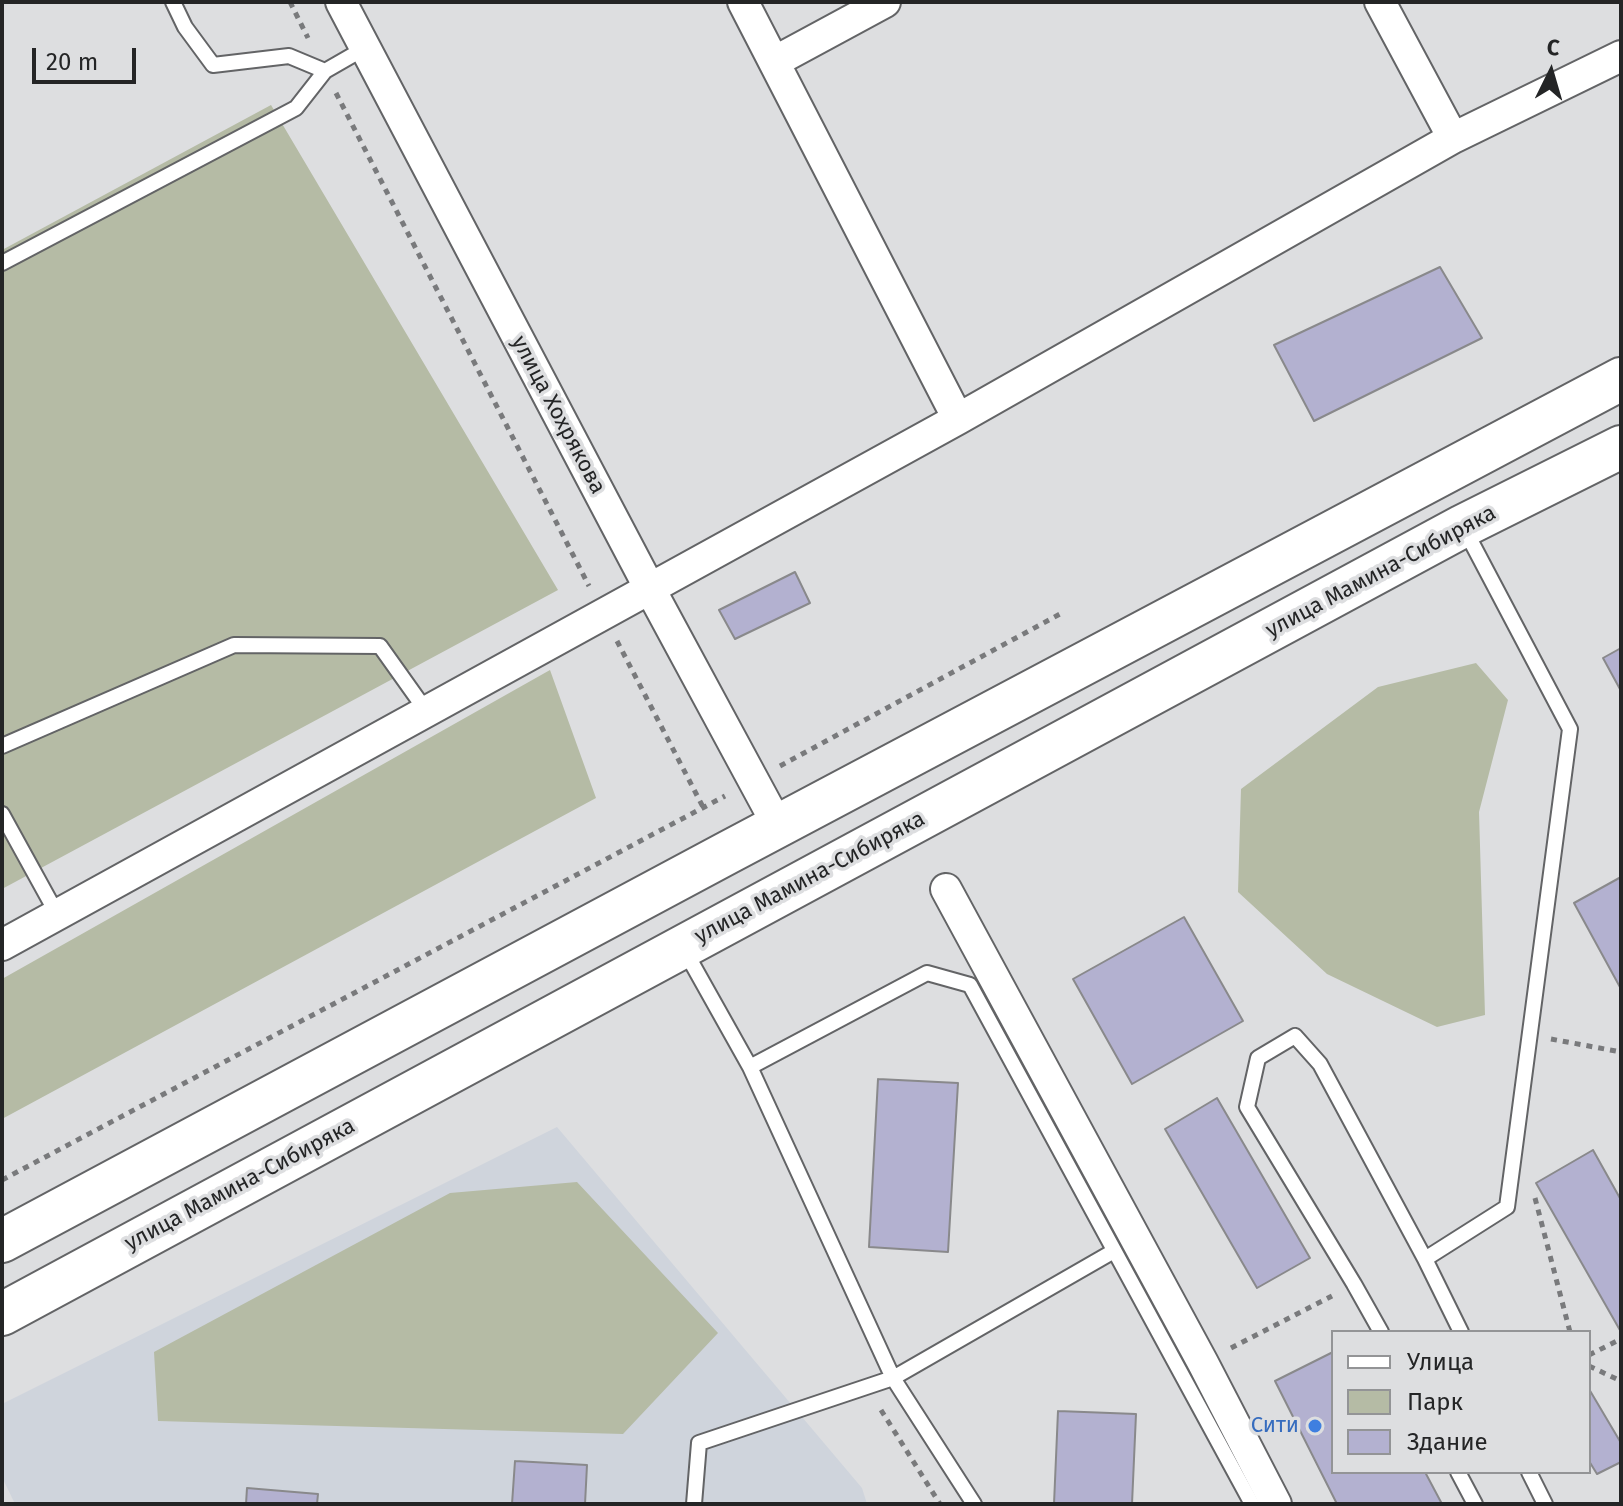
<!DOCTYPE html>
<meta charset="utf-8">
<style>
body{margin:0}
#map{position:relative;width:1623px;height:1506px;overflow:hidden;background:#dddee0;font-family:"Fira Sans",sans-serif}
canvas{display:block}
.frame{position:absolute;inset:0;border:4px solid #242526;pointer-events:none}
.legend{position:absolute;left:1331px;top:1330px;width:260px;height:144px;box-sizing:border-box;background:#dddee0;border:2px solid #939496;margin:0;padding:10px 14px;list-style:none;font-size:24px;color:#242526}
.legend li{display:flex;align-items:center;gap:16px;height:40px}
.legend b{width:40px;border:2px solid #939496}
.north{position:absolute;left:1511px;top:32px;width:80px;height:80px;-webkit-text-stroke:6px #dddee0;paint-order:stroke;rotate:5deg;font-size:22px;font-weight:700;line-height:32px;text-align:center;color:#242526}
.north::after{content:'';display:block;margin:auto;width:28px;height:36px;background:#242526;clip-path:polygon(50% 0,100% 100%,50% 72%,0 100%)}
.scale{position:absolute;left:32px;top:48px;width:104px;height:36px;box-sizing:border-box;border:4px solid #242526;border-top:0;padding-left:10px;font-size:24px;line-height:28px;white-space:nowrap;color:#242526;-webkit-text-stroke:6px #dddee0;paint-order:stroke}
</style>
<div id="map">
<canvas width="1623" height="1506"></canvas>
<div class="frame"></div>
<ul class="legend">
<li><b style="height:10px;background:#fff"></b>Улица</li>
<li><b style="height:22px;background:#b5bba5"></b>Парк</li>
<li><b style="height:22px;background:#b3b1d0"></b>Здание</li>
</ul>
<div class="north">С</div>
<div class="scale">20 m</div>
</div>
<script>
const context = document.querySelector('canvas').getContext('2d');
context.lineJoin = 'round';
function paint(path, color) { context.fillStyle = color; context.fill(path, 'evenodd'); }
const toPath = rows => new Path2D(rows.map(r => 'M' + r).join(''));
function trace(path, color, width, dash) { context.strokeStyle = color; context.lineWidth = width; context.lineCap = dash ? 'butt' : 'round'; context.setLineDash(dash || []); context.stroke(path); }
function write(font, color, halo, rows, align = 'center') {
  context.font = font + ' "Fira Sans",sans-serif'; context.lineWidth = 7; context.setLineDash([]); context.textBaseline = 'middle'; context.strokeStyle = halo; context.fillStyle = color; for (const [text, x, y, turn = 0] of rows) {
    context.save(); context.translate(x, y); context.rotate((+turn || 0) * Math.PI / 180); context.textAlign = isNaN(turn) ? turn : align; if (halo) context.strokeText(text, 0, 0); context.fillText(text, 0, 0); context.restore();
  }
}
paint(toPath([
 [557,1127,862,1488,867,1504,15,1504,2,1477,2,1404]
]), '#cfd4dc');
paint(toPath([
 [271,105,558,590,2,889,2,250],
 [1476,663,1508,700,1479,812,1485,1015,1437,1027,1327,974,1238,892,1241,789,1378,687],
 [550,670,596,798,2,1119,2,979],
 [577,1182,718,1333,623,1434,158,1421,154,1352,450,1193]
]), '#b5bba5');
const building = toPath([
 [1440,267,1482,338,1314,421,1274,345,1440,267],
 [795,572,810,603,735,639,719,610,795,572],
 [1621,648,1621,691,1603,658,1621,648],
 [1621,877,1621,989,1574,903,1621,877],
 [1184,917,1243,1021,1132,1084,1073,979,1184,917],
 [878,1079,958,1083,948,1252,869,1247,878,1079],
 [1217,1098,1310,1258,1257,1288,1165,1129,1217,1098],
 [1593,1150,1621,1200,1621,1332,1536,1183,1593,1150],
 [1333,1352,1333,1472,1425,1472,1442,1504,1337,1504,1275,1381,1333,1352],
 [1589,1389,1621,1443,1621,1462,1597,1474,1589,1461,1589,1389],
 [1058,1411,1136,1414,1132,1504,1054,1504,1058,1411],
 [515,1461,587,1465,585,1504,512,1504,515,1461],
 [247,1488,318,1494,317,1504,246,1504,247,1488]
]);
paint(building, '#b3b1d0');
trace(building, '#89898b', 2);
const lane = toPath([
 [173,2,185,27,213,65,289,56,325,71],
 [2,263,296,108,325,71,365,48],
 [2,746,234,645,380,646,427,712],
 [2,814,57,914],
 [685,951,750,1067,893,1378,974,1504],
 [750,1067,927,973,970,985,1252,1504],
 [1425,1259,1461,1332],
 [1381,1332,1354,1284,1247,1107,1258,1058,1295,1036,1320,1064,1425,1259,1507,1207,1570,729,1465,530],
 [1458,1472,1475,1504],
 [1529,1472,1545,1504],
 [694,1504,699,1443,893,1378,1114,1251]
]);
const street = toPath([
 [341,2,650,589,778,826],
 [743,2,958,419],
 [1380,2,1453,138],
 [774,62,885,2],
 [946,889,1203,1363,1276,1504],
 [2,945,958,419,1453,138,1621,56]
]);
const secondary = toPath([
 [2,1241,727,853,1621,379],
 [2,1314,1463,526,1621,447]
]);
trace(lane, '#636466', 18);
trace(street, '#636466', 34);
trace(secondary, '#636466', 46);
trace(toPath([
 [290,2,308,38],
 [336,93,589,586],
 [617,641,703,807],
 [780,766,1060,614],
 [1551,1039,1621,1052],
 [2,1180,725,796],
 [1535,1198,1570,1332],
 [1231,1348,1332,1296],
 [1589,1355,1621,1339],
 [1589,1366,1621,1381],
 [881,1410,940,1504]
]), '#797a7c', 5, [6, 6]);
trace(lane, '#fff', 14);
trace(street, '#fff', 30);
trace(secondary, '#fff', 42);
for (const [x, y, r, color] of [
 [1315,1426,8,"#3f7fe0"]
]) { const dot = new Path2D(); dot.arc(x, y, r, 0, 2 * Math.PI); context.fillStyle = color; context.fill(dot); trace(dot, '#dddee0', 3); }
write('22px', '#242526', '#dddee0', [
 ["улица Хохрякова",558,415,62],
 ["улица Мамина-Сибиряка",1381,572,-28],
 ["улица Мамина-Сибиряка",810,878,-28],
 ["улица Мамина-Сибиряка",240,1185,-28]
]);
write('22px', '#366cbe', '#dddee0', [
 ["Сити",1299,1426]
], 'right');
</script>
